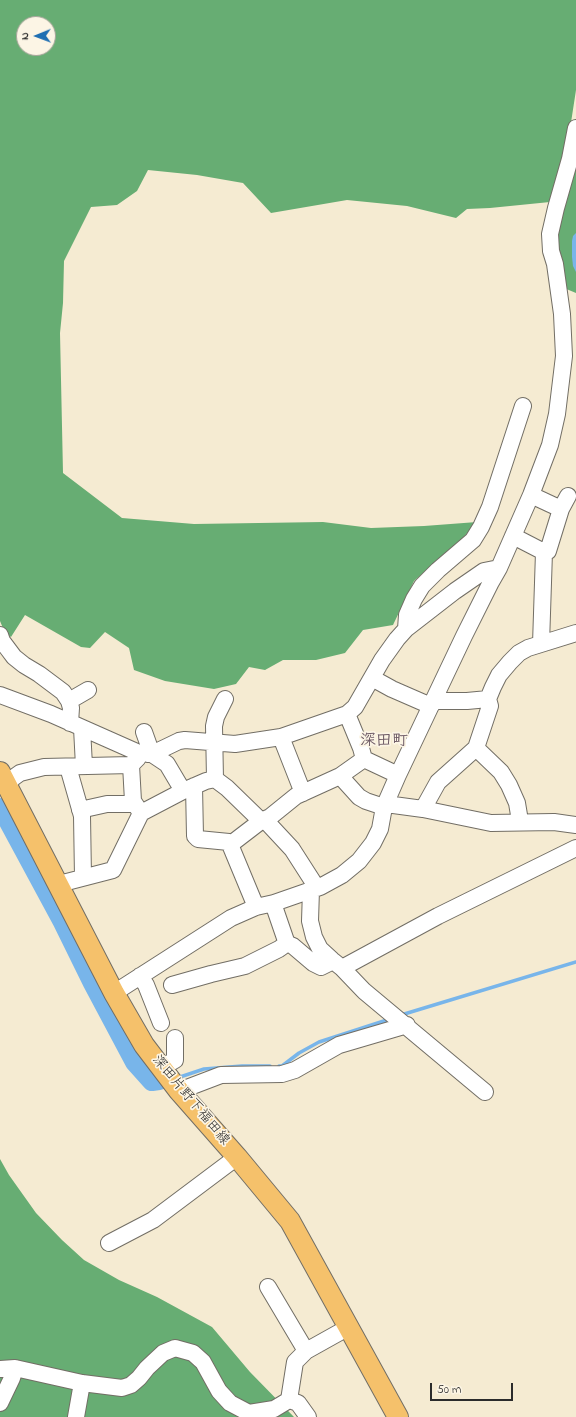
<!DOCTYPE html>
<meta charset="utf-8">
<style>
body{margin:0}
#map{position:relative;width:576px;height:1417px;overflow:hidden;background:#f5ebd2;font-family:"Indie Flower",sans-serif}
canvas{display:block}
.north{position:absolute;left:16px;top:16px;width:40px;height:40px;box-sizing:border-box;background:#fcf5e5;border:1px solid #a8a49b;border-radius:50%;rotate:269deg;font-size:11px;font-weight:700;line-height:16px;text-align:center;color:#2b2b2b}
.north::after{content:'';display:block;margin:auto;width:14px;height:18px;background:#1f6fb2;clip-path:polygon(50% 0,100% 100%,50% 72%,0 100%)}
.scale{position:absolute;left:430px;top:1383px;width:83px;height:18px;box-sizing:border-box;border:2px solid #2b2b2b;border-top:0;padding-left:5px;font-size:12px;line-height:14px;white-space:nowrap;color:#2b2b2b;-webkit-text-stroke:3px #fcf5e5;paint-order:stroke}
</style>
<div id="map">
<canvas width="576" height="1417"></canvas>
<div class="north">N</div>
<div class="scale">50 m</div>
</div>
<script>
const context = document.querySelector('canvas').getContext('2d');
context.lineJoin = 'round';
function paint(path, color) { context.fillStyle = color; context.fill(path, 'evenodd'); }
const toPath = rows => new Path2D(rows.map(r => 'M' + r).join(''));
function trace(path, color, width, dash) { context.strokeStyle = color; context.lineWidth = width; context.lineCap = dash ? 'butt' : 'round'; context.setLineDash(dash || []); context.stroke(path); }
function write(font, color, halo, rows, align = 'center') {
  context.font = font + ' "Indie Flower","Klee One",sans-serif'; context.lineWidth = 3.5; context.setLineDash([]); context.textBaseline = 'middle'; context.strokeStyle = halo; context.fillStyle = color; for (const [text, x, y, turn = 0] of rows) {
    context.save(); context.translate(x, y); context.rotate((+turn || 0) * Math.PI / 180); context.textAlign = isNaN(turn) ? turn : align; if (halo) context.strokeText(text, 0, 0); context.fillText(text, 0, 0); context.restore();
  }
}
paint(toPath([
 [0,0,576,0,576,90,568,142,550,202,490,208,467,209,456,218,407,206,347,200,271,213,243,183,197,175,148,170,137,191,117,205,91,207,64,261,63,303,60,333,63,473,122,518,194,524,323,522,371,528,424,526,477,522,463,538,414,581,393,625,363,630,345,653,316,660,283,660,265,670,249,667,236,684,214,689,165,681,134,670,129,648,105,632,90,648,81,647,25,615,11,637,5,633,0,621],
 [24,24,48,24,48,48,24,48],
 [576,163,576,293,564,288,557,253,558,224],
 [0,1159,9,1175,36,1213,62,1240,84,1260,119,1280,157,1297,212,1327,250,1372,294,1417,0,1417]
]), '#67ad73');
paint(toPath([
 [576,233,576,272,573,266,572,257,572,241,573,236]
]), '#78b5ea');
trace(toPath([
 [401,1015,576,962],
 [279,1066,282,1066,299,1053,319,1042,390,1019],
 [180,1077,204,1069,242,1066,270,1066]
]), '#78b5ea', 3.5);
trace(toPath([
 [0,808,8,820,63,922,93,983,135,1062,152,1081,159,1080]
]), '#78b5ea', 20);
const minor = toPath([
 [561,509,568,496],
 [513,536,544,552,548,551,561,509,531,495],
 [406,629,407,615,414,599,422,586,438,570,473,540,481,527,490,507,523,406],
 [0,635,2,641,14,657,24,665,39,674,63,692,69,701,71,708,70,723],
 [541,644,544,552],
 [372,678,392,689,431,706],
 [0,695,51,714,139,753,154,753,179,741,185,740,235,744,281,737,347,714,355,707,382,660,397,639,406,629,455,591,484,571,499,568],
 [69,701,88,690],
 [433,701,467,701,488,699,493,687,499,675,510,662,519,653,528,648,576,633],
 [82,728,84,766],
 [144,732,149,746,148,754],
 [281,737,303,793],
 [476,748,501,772,509,785,517,803,520,821],
 [152,754,167,764,183,791,206,781,215,779,227,788,261,821],
 [138,758,131,765,133,801,141,813],
 [364,759,398,775],
 [68,767,82,816,83,877],
 [340,776,359,797,366,801,384,807],
 [215,779,214,726,216,717,225,699],
 [7,786,13,778,20,773,44,767,131,765],
 [194,786,195,836,198,839,229,842,256,907],
 [386,804,423,809,491,823,554,822,576,825],
 [423,809,438,782,476,748,490,706,488,699],
 [80,810,107,804,134,804],
 [265,820,292,849,317,888],
 [231,844,261,821,270,817,296,796,340,776,364,759,361,748,347,714],
 [59,884,113,870,141,813,183,791],
 [311,890,310,921,314,937,320,949,332,960,342,968,364,991,485,1092],
 [286,943,293,946,313,963,321,967,333,961],
 [342,968,438,916,576,848],
 [140,976,146,985,161,1023],
 [172,985,211,974,245,966,279,949,286,944,286,941,275,909,274,903],
 [114,993,231,918,256,907,274,903,320,887,342,875,359,861,373,843,380,829,384,807,398,775,464,636,491,582,499,568,531,495,550,445,557,414,564,356,562,314,555,264,551,251,550,234,556,208,570,159,576,128],
 [161,1068,175,1060,175,1038],
 [179,1091,221,1075,282,1074,295,1070,339,1045,407,1025],
 [109,1243,153,1220,237,1157],
 [268,1287,306,1351],
 [0,1369,15,1368,82,1383,122,1388,131,1385,139,1378,147,1368,163,1353,175,1348,193,1353,203,1362,219,1391,230,1403,249,1413,274,1409,289,1400,295,1362,306,1351,349,1327],
 [289,1400,298,1403,308,1417],
 [0,1403,12,1378,15,1368],
 [76,1417,82,1383]
]);
const major = toPath([
 [0,772,114,993,144,1045,179,1091,237,1157,290,1221,398,1417]
]);
trace(minor, '#726e65', 18);
trace(major, '#726e65', 22);
trace(minor, '#fff', 16);
trace(major, '#f5c16b', 20);
write('14px', '#2b2b2b', '#fcf5e5', [
 ["深田片野下福田線",190,1101,50]
]);
write('bold 16px', '#6d5a65', '#fcf5e5', [
 ["深田町",384,742]
]);
</script>
